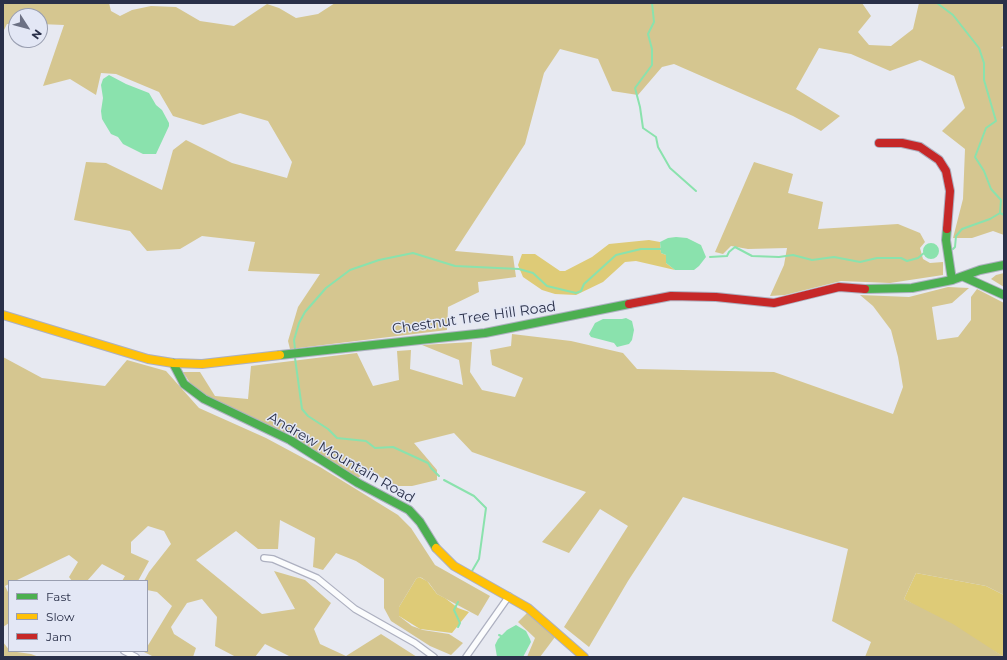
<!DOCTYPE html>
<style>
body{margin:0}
#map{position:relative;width:1007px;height:660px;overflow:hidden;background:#e7e9f1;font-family:Montserrat,sans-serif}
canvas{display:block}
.frame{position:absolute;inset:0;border:4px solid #2a3049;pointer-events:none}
.legend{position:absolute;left:8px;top:580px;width:140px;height:72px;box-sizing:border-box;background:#e3e7f5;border:1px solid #999eb0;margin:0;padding:5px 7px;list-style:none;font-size:12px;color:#2a3049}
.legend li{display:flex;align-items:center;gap:8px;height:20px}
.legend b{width:20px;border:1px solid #999eb0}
.north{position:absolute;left:8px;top:8px;width:40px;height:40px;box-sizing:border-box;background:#e3e7f5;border:1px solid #999eb0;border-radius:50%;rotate:126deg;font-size:11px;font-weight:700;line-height:16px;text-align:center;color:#2a3049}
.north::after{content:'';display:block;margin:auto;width:14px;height:18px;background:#6c7184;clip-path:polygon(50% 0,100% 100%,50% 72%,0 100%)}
</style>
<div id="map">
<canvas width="1007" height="660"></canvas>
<div class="frame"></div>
<ul class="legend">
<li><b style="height:5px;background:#4caf50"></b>Fast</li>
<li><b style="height:5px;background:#ffc107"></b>Slow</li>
<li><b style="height:5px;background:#c62828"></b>Jam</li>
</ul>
<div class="north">N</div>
</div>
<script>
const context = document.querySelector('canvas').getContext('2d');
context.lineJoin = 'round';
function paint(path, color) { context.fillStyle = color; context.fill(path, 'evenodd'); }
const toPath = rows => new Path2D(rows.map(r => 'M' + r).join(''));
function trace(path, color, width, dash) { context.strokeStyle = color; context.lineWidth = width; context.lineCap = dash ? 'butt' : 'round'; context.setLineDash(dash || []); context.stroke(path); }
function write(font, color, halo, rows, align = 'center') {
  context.font = font + ' Montserrat,sans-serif'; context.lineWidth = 3; context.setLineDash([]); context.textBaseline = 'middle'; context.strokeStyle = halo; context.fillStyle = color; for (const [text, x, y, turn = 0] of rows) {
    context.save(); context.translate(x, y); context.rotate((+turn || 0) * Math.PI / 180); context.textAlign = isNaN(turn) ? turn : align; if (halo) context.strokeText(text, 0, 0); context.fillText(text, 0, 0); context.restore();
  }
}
paint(toPath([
 [649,240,660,242,661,253,666,255,666,263,675,270,636,261,625,262,603,282,576,295,555,294,542,290,523,277,518,265,522,254,535,254,560,271,565,271,592,257,609,244],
 [916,573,986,586,1004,595,1004,657,904,599],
 [419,577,427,581,437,594,445,598,458,608,469,612,452,633,420,629,399,616,399,607,416,579]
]), '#decb77');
paint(toPath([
 [3,3,109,3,111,11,120,16,132,10,151,6,176,7,200,21,234,26,267,4,279,8,296,18,318,14,335,3,862,3,871,16,858,32,869,45,891,46,913,29,919,3,1004,3,1004,45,1001,48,1004,49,1004,235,993,231,972,238,953,238,963,199,965,149,942,131,965,108,954,76,920,60,890,71,851,54,819,48,796,89,840,116,821,131,793,116,674,64,662,67,638,95,612,91,598,59,560,49,544,73,525,144,455,251,513,256,516,277,478,282,479,292,448,307,447,330,290,349,288,341,298,307,320,274,248,271,255,242,202,236,180,249,147,251,130,231,74,220,86,162,106,163,162,190,173,150,186,140,232,163,287,178,292,162,268,121,240,113,203,125,173,116,159,92,116,74,101,73,96,95,70,79,43,86,64,25,40,24,40,16,16,16,16,24,7,24,3,32],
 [754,162,793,174,788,193,823,202,818,229,898,224,920,233,925,242,920,248,923,259,930,263,943,262,943,275,890,283,841,281,785,295,770,296,784,265,787,248,748,249,731,246,723,254,715,252],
 [1004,273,1004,287,991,279,996,275],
 [948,287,969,288,952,303,932,307,937,340,958,337,971,320,971,297,977,289,1004,303,1004,595,986,586,916,573,904,599,953,624,1004,657,865,657,871,642,832,621,848,549,683,497,628,581,589,647,564,627,628,526,600,509,569,553,542,542,586,492,472,452,454,433,414,443,437,470,437,480,412,486,397,486,375,474,363,474,357,479,270,426,231,410,194,389,183,372,200,372,215,396,248,399,251,366,357,353,373,386,399,380,397,351,411,350,410,369,463,385,459,360,422,345,472,342,470,372,482,390,515,397,523,378,492,365,490,350,511,346,512,334,571,341,623,353,637,369,774,372,893,414,903,387,898,357,891,330,873,306,860,295,909,297],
 [3,357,42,378,105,386,127,360,166,371,199,408,266,438,320,467,398,515,411,528,435,565,490,596,478,616,437,594,429,583,422,578,419,577,416,579,399,607,399,616,412,626,423,630,449,634,463,643,451,655,430,646,391,621,384,608,384,579,356,561,336,553,323,570,313,567,315,538,280,520,278,549,258,549,236,531,196,560,262,614,295,609,274,571,305,580,331,603,314,629,320,644,346,656,381,634,417,657,291,657,265,644,255,657,236,657,215,646,217,617,202,599,187,603,171,627,174,634,196,648,193,657,154,657,144,652,147,651,147,647,172,606,157,592,147,590,147,581,144,581,149,572,171,544,164,531,148,526,131,542,131,553,149,561,138,581,122,581,125,576,102,564,87,581,72,581,69,577,78,562,69,555,15,581,9,581,9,584,5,586,9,594,9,623,3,627],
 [527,613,555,637,540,657,527,657,535,638,518,622],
 [3,642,10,651,31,654,39,657,3,657]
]), '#d5c690');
paint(toPath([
 [109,75,126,84,149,93,156,105,162,110,169,123,169,126,156,154,143,154,123,144,118,137,111,134,102,119,101,111,103,98,101,85,103,79],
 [676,237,687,238,701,245,706,257,699,266,694,270,675,270,666,263,666,255,661,253,660,242,668,238],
 '923 251a8 8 0 1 1 16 0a8 8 0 1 1-16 0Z',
 [626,318,632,321,634,330,632,340,629,344,617,347,614,343,591,337,589,334,595,323,603,319,622,319],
 [516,625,526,631,530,639,531,642,523,657,497,657,495,645,498,639,507,630]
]), '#8ae2ad');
trace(toPath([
 [652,3,654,22,648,34,652,49,652,65,635,88,640,107,643,128,656,137,658,147,670,168,696,191],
 [937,3,953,15,979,48,984,63,984,80,996,121,986,128,975,157,984,171,991,189,1001,200,1000,213],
 [953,249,955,247,956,236,962,229,990,219,1000,213,1004,215],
 [710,257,727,256,729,252,735,247,752,256,779,257,793,255,812,260,834,257,860,262,877,258,901,258,907,261,918,258,924,253],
 [295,349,294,340,299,323,305,312,326,288,350,270,379,260,413,253,455,266,519,269,533,273,547,286,576,293,581,291,584,284,616,255,641,249,663,249],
 [295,358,302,409,308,416,328,429,337,438,366,441,375,448,393,447,428,463,431,468,439,476],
 [444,480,474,496,486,508,479,559,472,571],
 [458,602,454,610,460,623,458,627],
 [499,635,501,636]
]), '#8ae2ad', 2);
const street = toPath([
 [264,558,273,559,317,578,355,609,415,643,434,657],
 [124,651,136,657],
 [466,657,509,596]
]);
const fast = toPath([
 [947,229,946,240,952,280],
 [964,277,1004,295],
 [865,289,912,288,952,280,980,270,1004,265],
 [280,355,485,333,629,304],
 [173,363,184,384,204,399,290,440,358,483,409,510,420,522,436,548]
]);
const slow = toPath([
 [3,315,148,359,173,363,202,364,280,355],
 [436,548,454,566,528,608,584,657]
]);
const jam = toPath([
 [879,143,902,143,920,147,939,160,946,171,950,191,947,229],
 [629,304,671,296,716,297,774,303,839,287,865,289]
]);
trace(street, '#adb0c0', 8);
trace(fast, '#adb0c0', 10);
trace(slow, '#adb0c0', 10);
trace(jam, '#adb0c0', 10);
trace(street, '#fbfcfd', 5.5);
trace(fast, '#4caf50', 8);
trace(slow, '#ffc107', 8);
trace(jam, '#c62828', 8);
write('14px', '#2a3049', '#e3e7f5', [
 ["Chestnut Tree Hill Road",474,318,-8],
 ["Andrew Mountain Road",341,458,30]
]);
</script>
